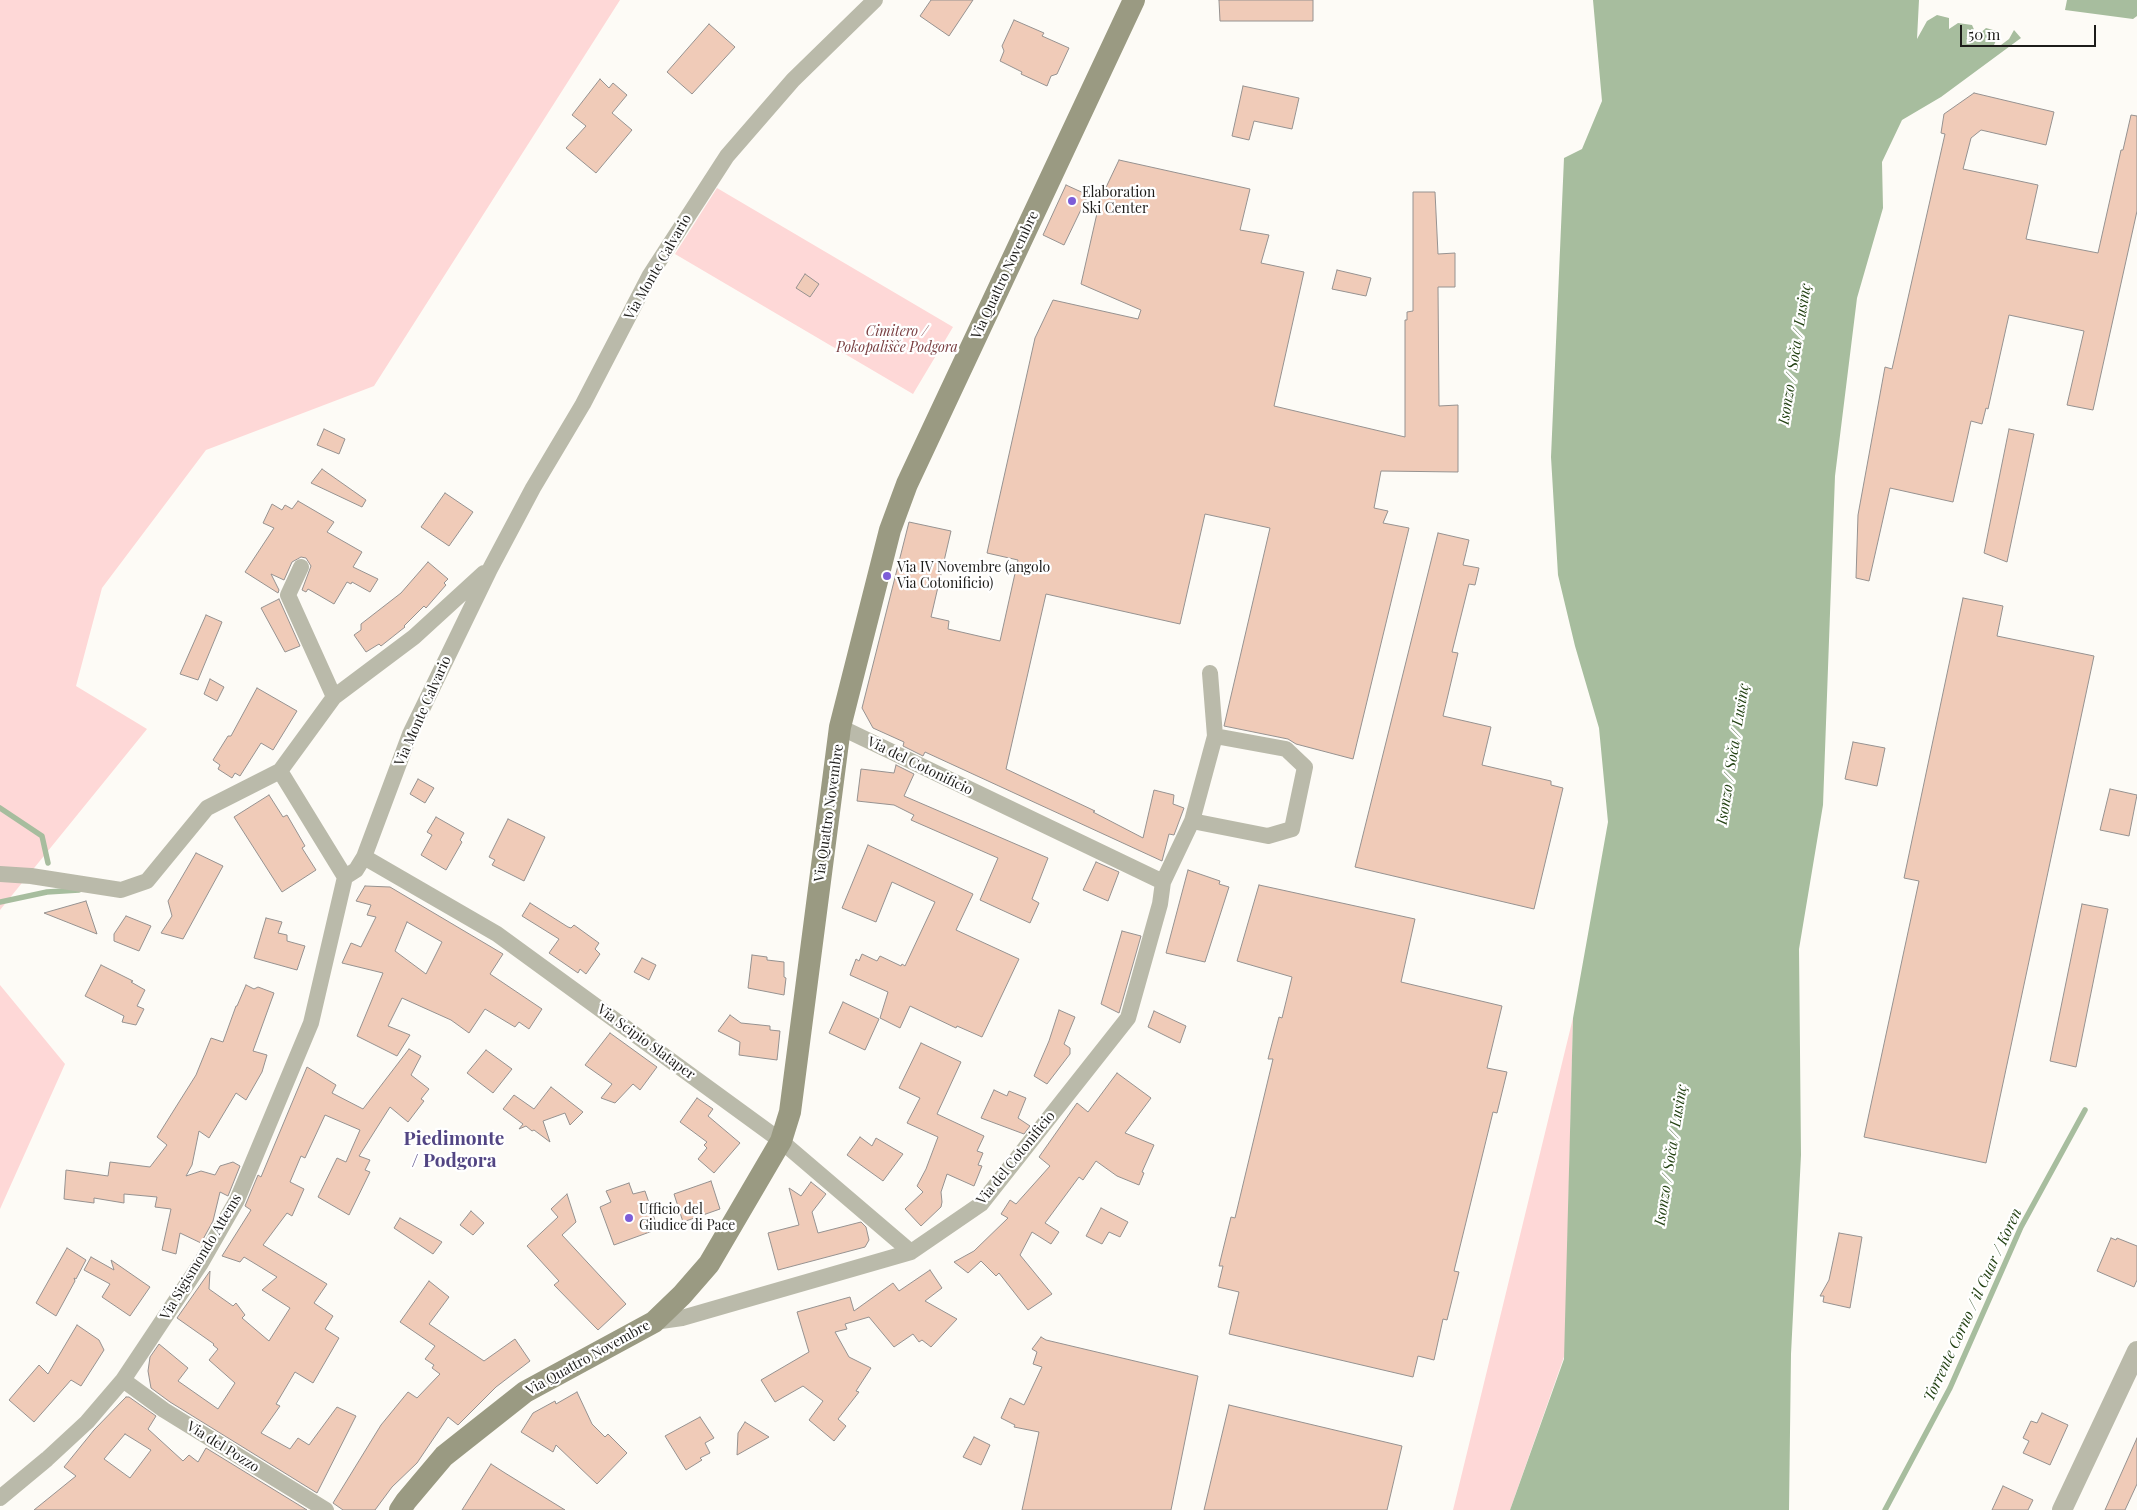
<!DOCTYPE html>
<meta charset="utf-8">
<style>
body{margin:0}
#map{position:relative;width:2137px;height:1510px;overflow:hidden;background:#fdfbf6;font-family:"Playfair Display",serif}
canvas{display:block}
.scale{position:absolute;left:1960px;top:25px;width:136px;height:22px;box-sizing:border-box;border:2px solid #1d1c1a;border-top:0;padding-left:6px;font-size:15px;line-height:18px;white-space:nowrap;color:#1d1c1a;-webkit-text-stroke:4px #fff;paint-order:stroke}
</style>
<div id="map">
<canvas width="2137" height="1510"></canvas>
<div class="scale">50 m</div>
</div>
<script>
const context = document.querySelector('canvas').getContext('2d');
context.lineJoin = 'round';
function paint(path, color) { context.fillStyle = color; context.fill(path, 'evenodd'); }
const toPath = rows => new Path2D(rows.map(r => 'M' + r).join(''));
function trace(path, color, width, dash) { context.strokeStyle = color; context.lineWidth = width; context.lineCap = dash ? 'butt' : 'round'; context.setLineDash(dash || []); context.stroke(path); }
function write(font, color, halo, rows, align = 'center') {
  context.font = font + ' "Playfair Display",serif'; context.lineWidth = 4.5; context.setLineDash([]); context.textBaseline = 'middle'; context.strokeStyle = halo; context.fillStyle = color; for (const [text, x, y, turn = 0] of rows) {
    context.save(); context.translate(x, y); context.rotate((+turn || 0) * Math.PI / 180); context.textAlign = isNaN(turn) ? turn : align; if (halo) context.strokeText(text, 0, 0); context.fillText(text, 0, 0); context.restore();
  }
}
paint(toPath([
 [0,0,620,0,374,386,206,450,102,588,76,686,147,729,0,910],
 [717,188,953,327,913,394,675,254],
 [0,985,65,1064,0,1209],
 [1573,1018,1565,1354,1510,1510,1453,1510]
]), '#fed8d7');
paint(toPath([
 [1593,0,1919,0,1917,39,1927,21,1937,15,1949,18,1949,29,1958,23,1972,25,1977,36,1986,28,2000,32,1994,45,2001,45,2009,39,2014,30,2021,38,1941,97,1902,120,1882,162,1883,208,1857,298,1835,476,1823,805,1799,949,1801,1155,1791,1354,1789,1510,1510,1510,1564,1359,1573,1018,1608,822,1599,728,1575,646,1558,575,1551,457,1564,158,1582,149,1602,101],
 [2067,0,2137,0,2137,16,2133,19,2065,10]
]), '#a7bd9e');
trace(toPath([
 [0,808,42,836,48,863],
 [0,902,47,892,79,890],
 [1885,1510,1950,1388,2021,1227,2085,1110]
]), '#a7bd9e', 5.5);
const building = toPath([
 [931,0,973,0,949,36,920,16,931,0],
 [1219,0,1313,0,1313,21,1220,21,1219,0],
 [1014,20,1044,33,1042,36,1069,48,1057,74,1051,76,1047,86,1021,74,1022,72,1000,61,1004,51,1002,46,1014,20],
 [709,24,735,47,692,94,667,72,709,24],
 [600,79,609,88,613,83,627,95,612,113,632,130,596,173,566,148,586,126,572,115,600,79],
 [1243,86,1299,98,1292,129,1254,121,1249,140,1232,136,1243,86],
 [1974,93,2054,112,2046,145,1981,130,1971,138,1963,169,2038,185,2026,239,2098,253,2121,150,2123,150,2131,115,2137,116,2137,211,2093,410,2067,405,2084,331,2009,315,1988,409,1986,408,1982,424,1971,421,1953,502,1890,488,1869,581,1856,578,1858,515,1885,367,1892,369,1945,134,1941,133,1944,114,1974,93],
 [1119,160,1250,189,1240,230,1269,235,1261,263,1304,272,1274,406,1405,437,1405,320,1407,320,1407,312,1413,311,1413,192,1435,192,1438,254,1455,253,1455,287,1438,287,1439,406,1458,405,1458,472,1381,471,1374,508,1388,511,1383,523,1409,528,1353,759,1296,744,1288,739,1224,726,1270,528,1205,514,1180,624,1046,594,1006,769,1095,811,1093,812,1143,838,1154,790,1174,795,1173,804,1184,808,1174,835,1169,834,1162,861,925,752,923,756,903,746,904,742,873,728,862,708,909,522,951,531,931,617,949,621,948,629,1000,641,1018,560,987,553,1035,338,1053,300,1138,319,1141,310,1081,284,1100,200,1119,160],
 [1066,185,1088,195,1064,245,1043,235,1066,185],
 [1337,270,1371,278,1366,296,1332,289,1337,270],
 [805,274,819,284,810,297,796,288,805,274],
 [324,429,345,439,339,454,317,445,324,429],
 [2009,429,2034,434,2007,562,1984,553,2009,429],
 [322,469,366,500,362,507,311,483,322,469],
 [445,493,473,512,449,546,421,527,445,493],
 [298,501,334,522,327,532,362,552,353,567,378,579,370,592,352,582,351,584,347,582,334,604,308,589,306,592,302,590,311,566,306,558,301,557,292,562,284,580,271,574,279,590,278,593,245,572,274,528,263,523,272,504,282,510,285,505,292,509,298,501],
 [1438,533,1469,540,1463,565,1479,568,1475,585,1469,584,1452,652,1458,653,1443,716,1491,727,1482,765,1551,781,1551,785,1563,788,1534,909,1355,867,1438,533],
 [428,562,448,579,444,583,446,585,426,608,424,606,404,626,405,627,381,646,379,644,366,652,354,635,361,630,361,624,401,593,428,562],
 [1963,598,2003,606,1997,636,2094,656,1986,1163,1864,1137,1919,881,1904,878,1963,598],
 [279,599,300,646,285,652,261,608,279,599],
 [206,615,222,622,198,680,180,674,206,615],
 [210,679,224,687,217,701,204,694,210,679],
 [257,688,297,711,273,750,261,743,240,776,235,773,232,778,218,769,220,765,213,760,228,736,231,736,257,688],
 [1853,742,1885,748,1877,786,1845,779,1853,742],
 [896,765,914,774,904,796,1048,858,1032,899,1039,903,1030,923,980,900,998,858,911,820,914,815,894,805,857,801,861,769,894,773,896,765],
 [418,779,434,788,425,803,410,794,418,779],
 [2110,789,2137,795,2129,836,2100,830,2110,789],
 [269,795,283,817,287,815,305,846,302,848,316,870,282,892,234,817,269,795],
 [436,817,464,833,460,840,462,842,446,870,421,855,432,835,427,832,436,817],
 [508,819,545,837,524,881,492,865,495,860,489,857,508,819],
 [868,845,973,894,956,930,1019,959,982,1037,957,1026,956,1028,910,1006,900,1028,880,1018,888,992,850,975,856,959,859,961,862,954,877,961,880,956,901,966,902,964,905,966,935,902,892,882,876,922,842,908,868,845],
 [196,853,223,866,183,939,161,933,172,916,168,901,196,853],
 [1096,862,1119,872,1108,901,1083,890,1096,862],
 [1188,870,1220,881,1219,884,1229,887,1205,962,1166,953,1188,870],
 [1259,885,1415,919,1401,982,1502,1006,1487,1068,1507,1072,1497,1113,1493,1112,1454,1271,1459,1272,1447,1320,1443,1319,1434,1360,1418,1356,1413,1377,1229,1334,1239,1292,1218,1287,1223,1266,1219,1266,1231,1217,1235,1218,1273,1059,1268,1059,1279,1017,1282,1018,1292,977,1237,961,1259,885],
 [365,886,390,887,503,954,490,974,542,1009,529,1029,519,1022,515,1027,485,1009,469,1033,451,1020,402,998,388,1026,410,1035,397,1056,357,1036,383,973,342,963,351,943,361,947,376,917,367,915,371,905,356,901,365,886],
 [407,922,442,942,426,974,395,951,407,922],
 [86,901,97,934,44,913,86,901],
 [530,903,568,927,571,928,574,925,599,943,595,949,600,954,586,974,580,969,578,973,549,953,559,939,522,916,530,903],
 [2082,904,2108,909,2076,1067,2050,1061,2082,904],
 [126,916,151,926,139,951,114,941,114,934,126,916],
 [266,918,282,922,278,933,287,935,287,941,305,946,297,970,254,958,266,918],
 [1122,931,1141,936,1119,1013,1101,1004,1122,931],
 [752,955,767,957,767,960,784,962,784,977,786,978,784,995,748,988,752,955],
 [642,958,656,965,649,980,634,972,642,958],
 [101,965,133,981,131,982,145,990,137,1006,144,1009,136,1025,122,1022,124,1016,85,996,101,965],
 [246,985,254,989,258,987,274,993,253,1051,267,1055,262,1072,246,1100,236,1093,209,1138,199,1131,192,1165,186,1176,201,1171,215,1175,220,1166,233,1162,240,1166,228,1196,220,1192,213,1221,201,1243,180,1233,176,1254,162,1250,171,1209,155,1207,157,1197,124,1194,124,1203,94,1198,94,1203,64,1199,66,1170,108,1176,110,1162,150,1167,167,1145,157,1137,196,1075,211,1038,223,1042,236,1006,237,1006,246,985],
 [843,1002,879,1019,865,1050,829,1033,843,1002],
 [1059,1010,1075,1017,1064,1044,1070,1048,1070,1054,1047,1084,1034,1076,1049,1041,1059,1010],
 [1154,1011,1186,1026,1180,1043,1148,1027,1154,1011],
 [730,1015,741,1023,770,1026,770,1030,780,1031,777,1060,739,1055,740,1042,718,1031,730,1015],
 [610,1033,657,1067,640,1090,633,1084,615,1103,601,1098,612,1084,585,1065,610,1033],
 [921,1043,961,1062,937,1114,984,1136,977,1151,983,1153,978,1165,982,1166,974,1186,947,1174,941,1192,942,1202,941,1207,921,1226,905,1209,923,1192,917,1186,926,1169,938,1137,907,1123,920,1098,899,1088,921,1043],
 [409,1049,421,1056,411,1075,429,1089,421,1099,424,1101,408,1122,390,1107,359,1156,370,1160,365,1170,370,1172,349,1215,318,1197,337,1158,346,1162,360,1130,325,1115,305,1158,301,1156,290,1182,304,1189,292,1216,287,1213,263,1245,327,1284,314,1303,333,1316,325,1329,339,1338,313,1383,295,1372,276,1404,280,1406,261,1433,290,1449,298,1438,309,1445,337,1407,356,1416,317,1493,170,1402,151,1388,148,1371,150,1357,159,1344,188,1368,178,1381,218,1409,235,1383,209,1360,218,1349,213,1345,214,1344,177,1318,210,1271,209,1289,233,1306,236,1303,245,1315,242,1318,269,1341,290,1308,262,1290,277,1277,244,1257,240,1262,222,1256,251,1210,245,1206,258,1175,261,1177,307,1067,336,1085,332,1093,363,1109,409,1049],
 [486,1050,512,1069,493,1093,467,1073,486,1050],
 [1117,1073,1151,1098,1125,1133,1154,1145,1142,1172,1144,1173,1139,1185,1117,1176,1096,1161,1083,1180,1079,1177,1045,1223,1059,1232,1051,1244,1032,1232,1020,1255,1052,1294,1028,1310,999,1273,996,1276,981,1261,968,1273,954,1262,974,1251,1008,1218,1001,1214,1010,1200,1016,1204,1050,1166,1039,1157,1077,1103,1088,1112,1117,1073],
 [551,1087,583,1112,570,1125,565,1113,543,1121,550,1142,534,1130,532,1131,526,1126,519,1129,523,1124,503,1109,514,1095,534,1109,551,1087],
 [994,1090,1007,1096,1009,1091,1026,1098,1018,1118,1030,1126,1024,1134,981,1118,994,1090],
 [697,1098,713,1109,708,1116,740,1143,714,1173,698,1159,707,1148,704,1145,707,1142,680,1122,697,1098],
 [860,1137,872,1146,876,1138,903,1154,883,1181,847,1155,860,1137],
 [711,1181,720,1209,683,1222,674,1194,711,1181],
 [811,1182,826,1194,812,1212,818,1233,861,1222,866,1227,869,1240,865,1247,778,1270,768,1233,799,1225,789,1188,801,1196,811,1182],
 [629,1183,633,1194,645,1191,658,1229,614,1245,600,1207,611,1202,606,1191,629,1183],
 [567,1194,576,1222,562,1235,626,1304,598,1330,554,1285,559,1281,527,1246,558,1217,551,1209,567,1194],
 [1101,1208,1128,1222,1120,1237,1109,1232,1102,1244,1086,1236,1101,1208],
 [471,1211,484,1223,473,1235,460,1225,471,1211],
 [400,1218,442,1242,433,1254,394,1228,400,1218],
 [1839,1233,1862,1237,1850,1308,1823,1302,1824,1296,1820,1296,1829,1280,1839,1233],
 [2111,1238,2116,1240,2117,1238,2137,1246,2137,1280,2134,1287,2097,1271,2111,1238],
 [67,1248,86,1260,76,1279,74,1278,75,1281,56,1316,36,1303,67,1248],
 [91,1257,114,1270,111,1260,150,1287,130,1316,102,1297,110,1284,84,1270,91,1257],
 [930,1270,942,1288,925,1301,957,1319,931,1347,922,1340,919,1342,913,1334,894,1347,869,1317,845,1324,847,1329,835,1332,849,1357,871,1368,856,1391,859,1392,838,1419,846,1426,834,1441,809,1420,823,1401,803,1386,775,1402,761,1380,809,1352,797,1312,850,1297,854,1311,893,1283,899,1291,930,1270],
 [429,1281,449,1297,429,1324,484,1361,515,1339,530,1361,496,1387,458,1425,448,1417,417,1463,392,1487,375,1510,343,1510,333,1503,381,1425,408,1392,417,1398,440,1374,432,1368,434,1365,425,1359,435,1346,400,1322,429,1281],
 [77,1325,99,1340,104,1350,81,1386,71,1380,34,1422,9,1400,39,1365,48,1374,77,1325],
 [1041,1337,1046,1340,1198,1376,1171,1510,1022,1510,1039,1432,1014,1427,1015,1425,1001,1418,1010,1398,1024,1405,1042,1367,1033,1364,1037,1352,1032,1349,1041,1337],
 [577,1392,592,1424,605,1437,608,1434,627,1453,597,1484,556,1445,553,1452,521,1432,533,1413,555,1401,556,1404,577,1392],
 [126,1397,129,1397,156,1416,148,1429,183,1461,189,1455,198,1462,206,1448,307,1510,34,1510,76,1476,64,1467,94,1430,126,1397],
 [125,1434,151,1450,130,1478,104,1459,125,1434],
 [1229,1405,1402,1446,1387,1510,1204,1510,1229,1405],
 [2042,1413,2068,1425,2050,1465,2023,1453,2029,1441,2023,1438,2031,1421,2037,1423,2042,1413],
 [700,1417,714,1438,705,1443,710,1453,700,1458,702,1460,686,1470,665,1436,700,1417],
 [745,1422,769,1437,737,1455,738,1433,745,1422],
 [974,1437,990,1445,981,1465,963,1457,974,1437],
 [2137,1438,2137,1484,2125,1510,2105,1510,2137,1438],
 [491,1464,505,1473,565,1510,462,1510,491,1464],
 [2003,1486,2033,1500,2028,1510,1992,1510,2003,1486]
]);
paint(building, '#f0cbb8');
trace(building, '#969290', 1);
trace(toPath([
 [301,567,288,595,334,697],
 [840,727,1163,882],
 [280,771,345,877],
 [1192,821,1268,836,1292,829,1305,767,1286,749,1215,736],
 [364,857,497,934,781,1141,911,1252],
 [0,874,31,876,121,890,147,881,207,808,280,771,334,697,414,637,484,573],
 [654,1322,682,1318,911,1252,981,1204,1128,1018,1160,904,1163,882,1192,821,1215,736,1210,673],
 [123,1380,164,1410,326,1510],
 [0,1498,47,1459,87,1422,123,1380,201,1263,237,1200,311,1023,345,877,356,870,364,857,410,734,490,569,533,488,583,404,650,275,727,156,793,80,875,0]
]), '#babaaa', 16);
trace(toPath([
 [2062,1510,2137,1351]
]), '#babaaa', 20);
trace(toPath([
 [400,1510,406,1501,444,1456,525,1392,654,1322,682,1295,709,1264,781,1141,790,1112,840,727,890,530,907,484,1134,0]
]), '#9a9a82', 22);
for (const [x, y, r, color] of [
 [1072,201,5,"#7d5dd8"],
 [887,576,5,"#7d5dd8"],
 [629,1218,5,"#7d5dd8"]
]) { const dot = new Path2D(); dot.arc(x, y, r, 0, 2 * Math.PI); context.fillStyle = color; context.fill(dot); trace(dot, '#fff', 2); }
write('14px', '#1d1c1a', '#fff', [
 ["Elaboration",1082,193],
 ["Ski Center",1082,209],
 ["Via IV Novembre (angolo",897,568],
 ["Via Cotonificio)",897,584],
 ["Ufficio del",639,1210],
 ["Giudice di Pace",639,1226]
], 'left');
write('14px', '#1d1c1a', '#fff', [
 ["Via Monte Calvario",658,267,-60],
 ["Via Quattro Novembre",1005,275,-65],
 ["Via Monte Calvario",423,711,-66],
 ["Via del Cotonificio",920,766,26],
 ["Via Quattro Novembre",829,813,-82],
 ["Via Scipio Slataper",646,1042,36],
 ["Via del Cotonificio",1016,1158,-51],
 ["Via Sigismondo Attems",201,1257,-59],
 ["Via Quattro Novembre",588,1358,-29],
 ["Via del Pozzo",223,1447,32]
]);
write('italic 14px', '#783e40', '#fff', [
 ["Cimitero /",897,332],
 ["Pokopališče Podgora",897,348]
]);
write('italic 15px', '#244214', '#fff', [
 ["Isonzo / Soča / Lusinç",1795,354,-81],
 ["Isonzo / Soča / Lusinç",1733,754,-81],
 ["Isonzo / Soča / Lusinç",1671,1155,-81],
 ["Torrente Corno / il Cuar / Koren",1973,1305,-65]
]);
write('bold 19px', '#524583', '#fff', [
 ["Piedimonte",454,1139],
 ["/ Podgora",454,1161]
]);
</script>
